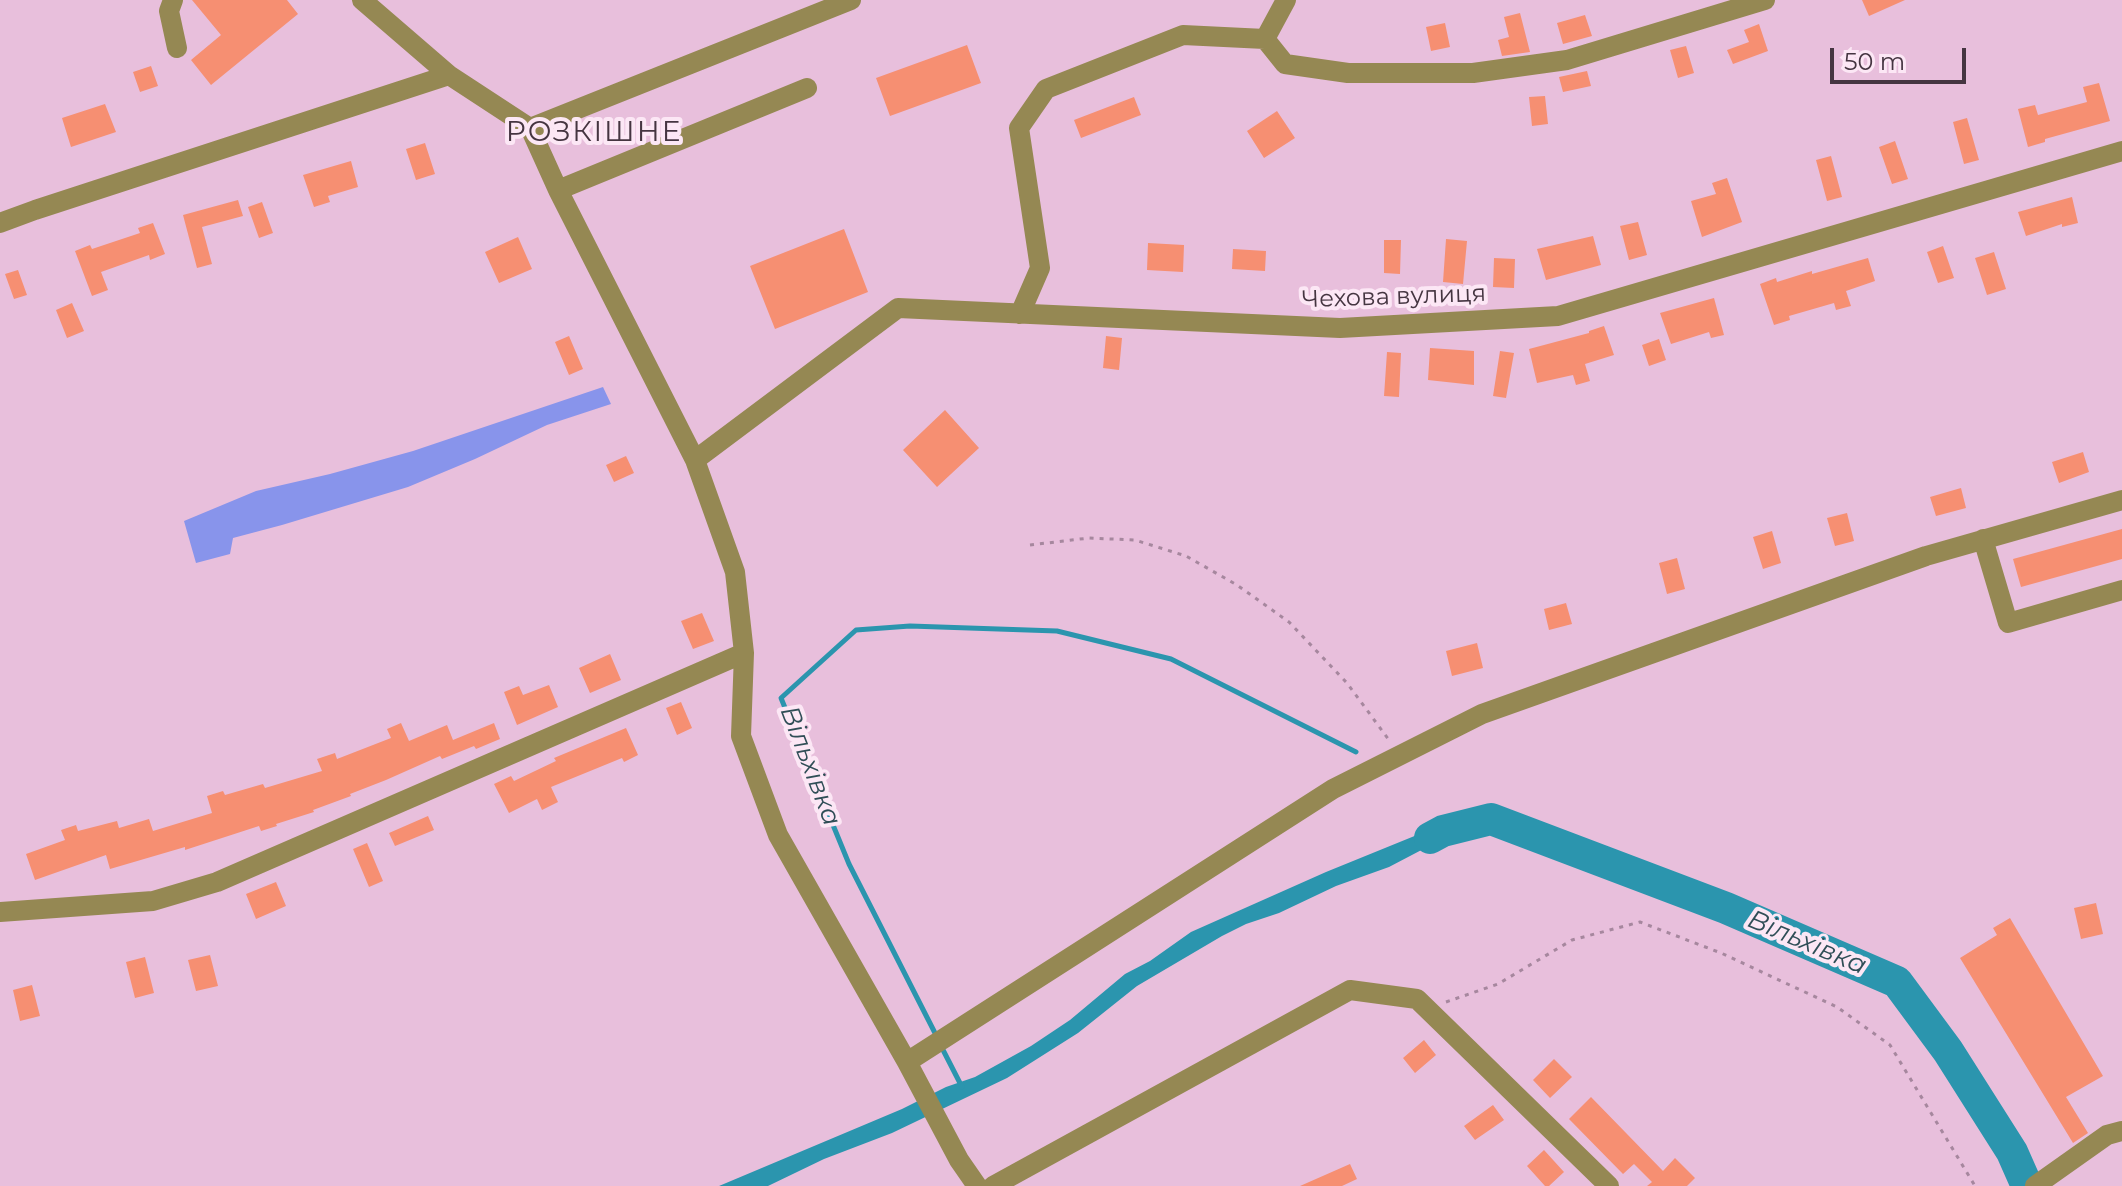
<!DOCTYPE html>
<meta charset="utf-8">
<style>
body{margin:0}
#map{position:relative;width:2122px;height:1186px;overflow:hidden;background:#e8bfdc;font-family:Montserrat,sans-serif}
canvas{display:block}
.scale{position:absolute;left:1830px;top:48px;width:136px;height:36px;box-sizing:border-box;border:4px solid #453541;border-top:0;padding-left:10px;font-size:24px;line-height:28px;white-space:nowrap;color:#453541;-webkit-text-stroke:6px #fce7f5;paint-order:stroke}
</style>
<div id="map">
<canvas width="2122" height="1186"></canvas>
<div class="scale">50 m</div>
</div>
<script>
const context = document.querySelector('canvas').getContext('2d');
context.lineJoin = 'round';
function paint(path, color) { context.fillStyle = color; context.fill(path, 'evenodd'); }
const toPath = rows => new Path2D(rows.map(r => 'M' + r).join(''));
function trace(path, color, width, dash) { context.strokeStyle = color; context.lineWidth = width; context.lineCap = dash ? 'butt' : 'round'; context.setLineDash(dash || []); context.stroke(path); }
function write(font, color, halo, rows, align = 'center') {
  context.font = font + ' Montserrat,sans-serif'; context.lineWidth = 8; context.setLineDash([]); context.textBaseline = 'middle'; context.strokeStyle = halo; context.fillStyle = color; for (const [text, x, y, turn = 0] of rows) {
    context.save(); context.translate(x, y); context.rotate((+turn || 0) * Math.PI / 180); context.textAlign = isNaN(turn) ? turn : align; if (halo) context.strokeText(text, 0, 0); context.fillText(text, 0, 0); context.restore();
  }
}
paint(toPath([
 [603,387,611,404,547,425,475,459,408,487,282,525,233,538,230,554,196,563,184,521,256,491,330,474,413,451]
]), '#8894eb');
paint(toPath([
 [1471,817,1472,830,1431,845,1389,867,1336,886,1279,913,1246,924,1222,936,1137,986,1078,1033,1007,1078,892,1133,824,1159,768,1186,719,1186,902,1109,946,1087,975,1077,1031,1046,1070,1020,1125,974,1150,961,1191,932,1326,872,1444,824]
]), '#2b95ae');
trace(toPath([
 [937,1037,849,864,781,698,856,630,910,626,1057,631,1171,659,1356,752],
 [941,1046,962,1087]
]), '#2b95ae', 5);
trace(toPath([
 [1430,838,1443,831,1491,819,1726,908,1897,982,1948,1051,2012,1152,2027,1186]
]), '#2b95ae', 32);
paint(toPath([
 [192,0,287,0,298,14,211,85,191,60,221,35],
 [1862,0,1905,0,1869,16],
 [1520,13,1530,52,1502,56,1498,40,1509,37,1504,17],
 [1585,15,1592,36,1563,44,1557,23],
 [1445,23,1450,47,1431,51,1426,27],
 [1759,24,1768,51,1733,64,1727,50,1749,42,1744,30],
 [967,45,981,83,890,116,876,78],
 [1686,46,1694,73,1678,78,1670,50],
 [151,66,158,86,140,92,133,72],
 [1587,71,1591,86,1563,92,1559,77],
 [2099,83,2110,121,2045,139,2045,142,2028,147,2018,109,2035,105,2038,115,2087,102,2083,87],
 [1545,96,1548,124,1532,126,1529,97],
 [1134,97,1141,115,1081,138,1074,120],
 [105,104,116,132,71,147,62,118],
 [1277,111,1295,138,1264,158,1247,131],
 [1967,118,1979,160,1964,164,1953,122],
 [1895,141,1908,179,1892,184,1879,147],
 [425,143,435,174,416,180,406,149],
 [1831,156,1842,197,1827,201,1816,160],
 [351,161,358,187,328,196,330,202,314,207,303,175],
 [1727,178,1742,222,1702,237,1691,201,1716,194,1712,183],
 [2072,197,2078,223,2062,227,2062,224,2026,236,2018,212],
 [238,200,243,216,202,227,212,264,197,268,183,215],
 [262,202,273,233,259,238,248,207],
 [1638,222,1647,255,1629,260,1620,226],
 [153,223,165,254,150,260,149,255,101,272,108,290,92,296,75,251,90,245,92,249,140,233,138,228],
 [844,229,868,292,775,329,750,266],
 [1593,236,1601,265,1546,280,1537,249],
 [518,237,532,269,499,283,485,252],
 [1446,239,1467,241,1463,284,1443,282],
 [1384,240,1401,240,1400,274,1384,273],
 [1148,243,1184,245,1183,272,1147,270],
 [1943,246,1954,278,1938,283,1927,252],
 [1233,249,1266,251,1265,271,1232,269],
 [1994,252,2006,289,1987,295,1975,258],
 [1494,258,1515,259,1514,288,1493,287],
 [1868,258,1875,281,1846,291,1851,306,1836,310,1834,303,1789,316,1790,320,1774,325,1760,284,1776,278,1777,282,1812,271,1812,274],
 [18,270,27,295,14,299,5,274],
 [1714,298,1724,335,1711,338,1709,332,1671,344,1660,313],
 [72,303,84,331,67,338,56,310],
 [1604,326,1614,355,1585,364,1590,381,1576,385,1573,375,1537,383,1529,349,1589,333,1589,331],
 [569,336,583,369,569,375,555,342],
 [1106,336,1122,338,1119,370,1103,368],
 [1659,339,1666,360,1649,366,1642,345],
 [1430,348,1474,351,1474,385,1428,380],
 [1500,351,1514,353,1506,398,1493,396],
 [1387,352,1401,353,1399,397,1384,396],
 [945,410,979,448,937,487,903,450],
 [2083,452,2089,472,2059,483,2052,462],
 [626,456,634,473,614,482,606,465],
 [1961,488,1966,508,1936,516,1930,497],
 [1847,513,1854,541,1835,546,1827,518],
 [2122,529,2122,559,2021,587,2013,559],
 [1772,531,1781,563,1763,569,1753,537],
 [1677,558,1685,589,1667,594,1659,563],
 [1566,603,1572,624,1549,630,1544,609],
 [702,613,714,641,693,649,681,621],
 [1477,643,1483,668,1452,676,1446,651],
 [610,654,621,680,590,693,579,668],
 [549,685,558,707,517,725,504,692,519,686,523,695],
 [681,702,692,728,677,735,666,708],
 [401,723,409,741,447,725,453,740,494,723,500,739,476,749,474,746,442,759,440,756,386,780,350,794,351,796,313,810,314,812,276,824,277,826,261,831,259,826,185,850,185,847,110,869,106,855,35,880,26,854,65,840,61,830,76,825,78,831,117,821,119,828,149,819,153,831,212,813,207,796,223,791,225,795,263,784,265,788,322,771,317,759,335,753,337,759,391,738,387,729],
 [626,728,638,755,624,762,622,758,551,787,558,802,542,810,537,799,509,813,494,784,511,776,514,781,556,761,554,758],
 [428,816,434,830,395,846,389,833],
 [367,843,383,881,369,887,353,849],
 [276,882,286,906,256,919,246,894],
 [2096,903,2103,934,2081,939,2074,908],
 [2010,918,2103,1076,2066,1097,2088,1133,2073,1143,1960,958,1997,935,1993,928],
 [210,955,218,986,196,991,188,960],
 [145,957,154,993,135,998,126,962],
 [32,985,40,1016,20,1021,13,990],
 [1424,1040,1436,1055,1415,1073,1403,1058],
 [1554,1059,1572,1077,1550,1098,1533,1080],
 [1591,1097,1663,1171,1675,1158,1695,1178,1687,1186,1647,1186,1652,1182,1634,1164,1623,1174,1569,1119],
 [1493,1105,1504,1120,1475,1140,1464,1126],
 [1544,1150,1564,1172,1549,1186,1545,1186,1527,1166],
 [1350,1164,1357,1179,1342,1186,1300,1186]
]), '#f68f72');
trace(toPath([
 [1030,545,1089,538,1135,540,1186,556,1237,585,1289,622,1347,683,1389,740],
 [1446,1002,1498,984,1572,940,1640,922,1721,953,1837,1007,1890,1045,1975,1186]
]), '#a6879e', 3, [4, 6]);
trace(toPath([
 [173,0,169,11,177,48],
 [362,0,449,75,530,128,558,190,695,460,735,572,744,653,741,736,778,835,907,1062,959,1160,977,1186],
 [1286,0,1265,39,1285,64,1348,73,1473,73,1567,60,1765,0],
 [530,128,851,0],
 [558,190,807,88],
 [0,223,35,210,449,75],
 [1020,314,1040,268,1019,128,1046,89,1183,35,1265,39],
 [695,460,898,308,1340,328,1558,316,2122,151],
 [1983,539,2008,623,2122,590],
 [0,912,153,901,217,882,744,653],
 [907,1062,1333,789,1482,714,1926,556,2122,500],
 [993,1186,1350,990,1417,999,1609,1186],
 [2035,1186,2107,1135,2122,1131]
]), '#958853', 20);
write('24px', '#453541', '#fce7f5', [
 ["Чехова вулиця",1394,297,-2]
]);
write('italic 26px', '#304e57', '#fce7f5', [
 ["Вільхівка",810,766,69],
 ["Вільхівка",1807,943,23]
]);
context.letterSpacing = '2px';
write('28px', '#453541', '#fce7f5', [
 ["РОЗКІШНЕ",594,133]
]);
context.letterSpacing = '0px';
</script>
